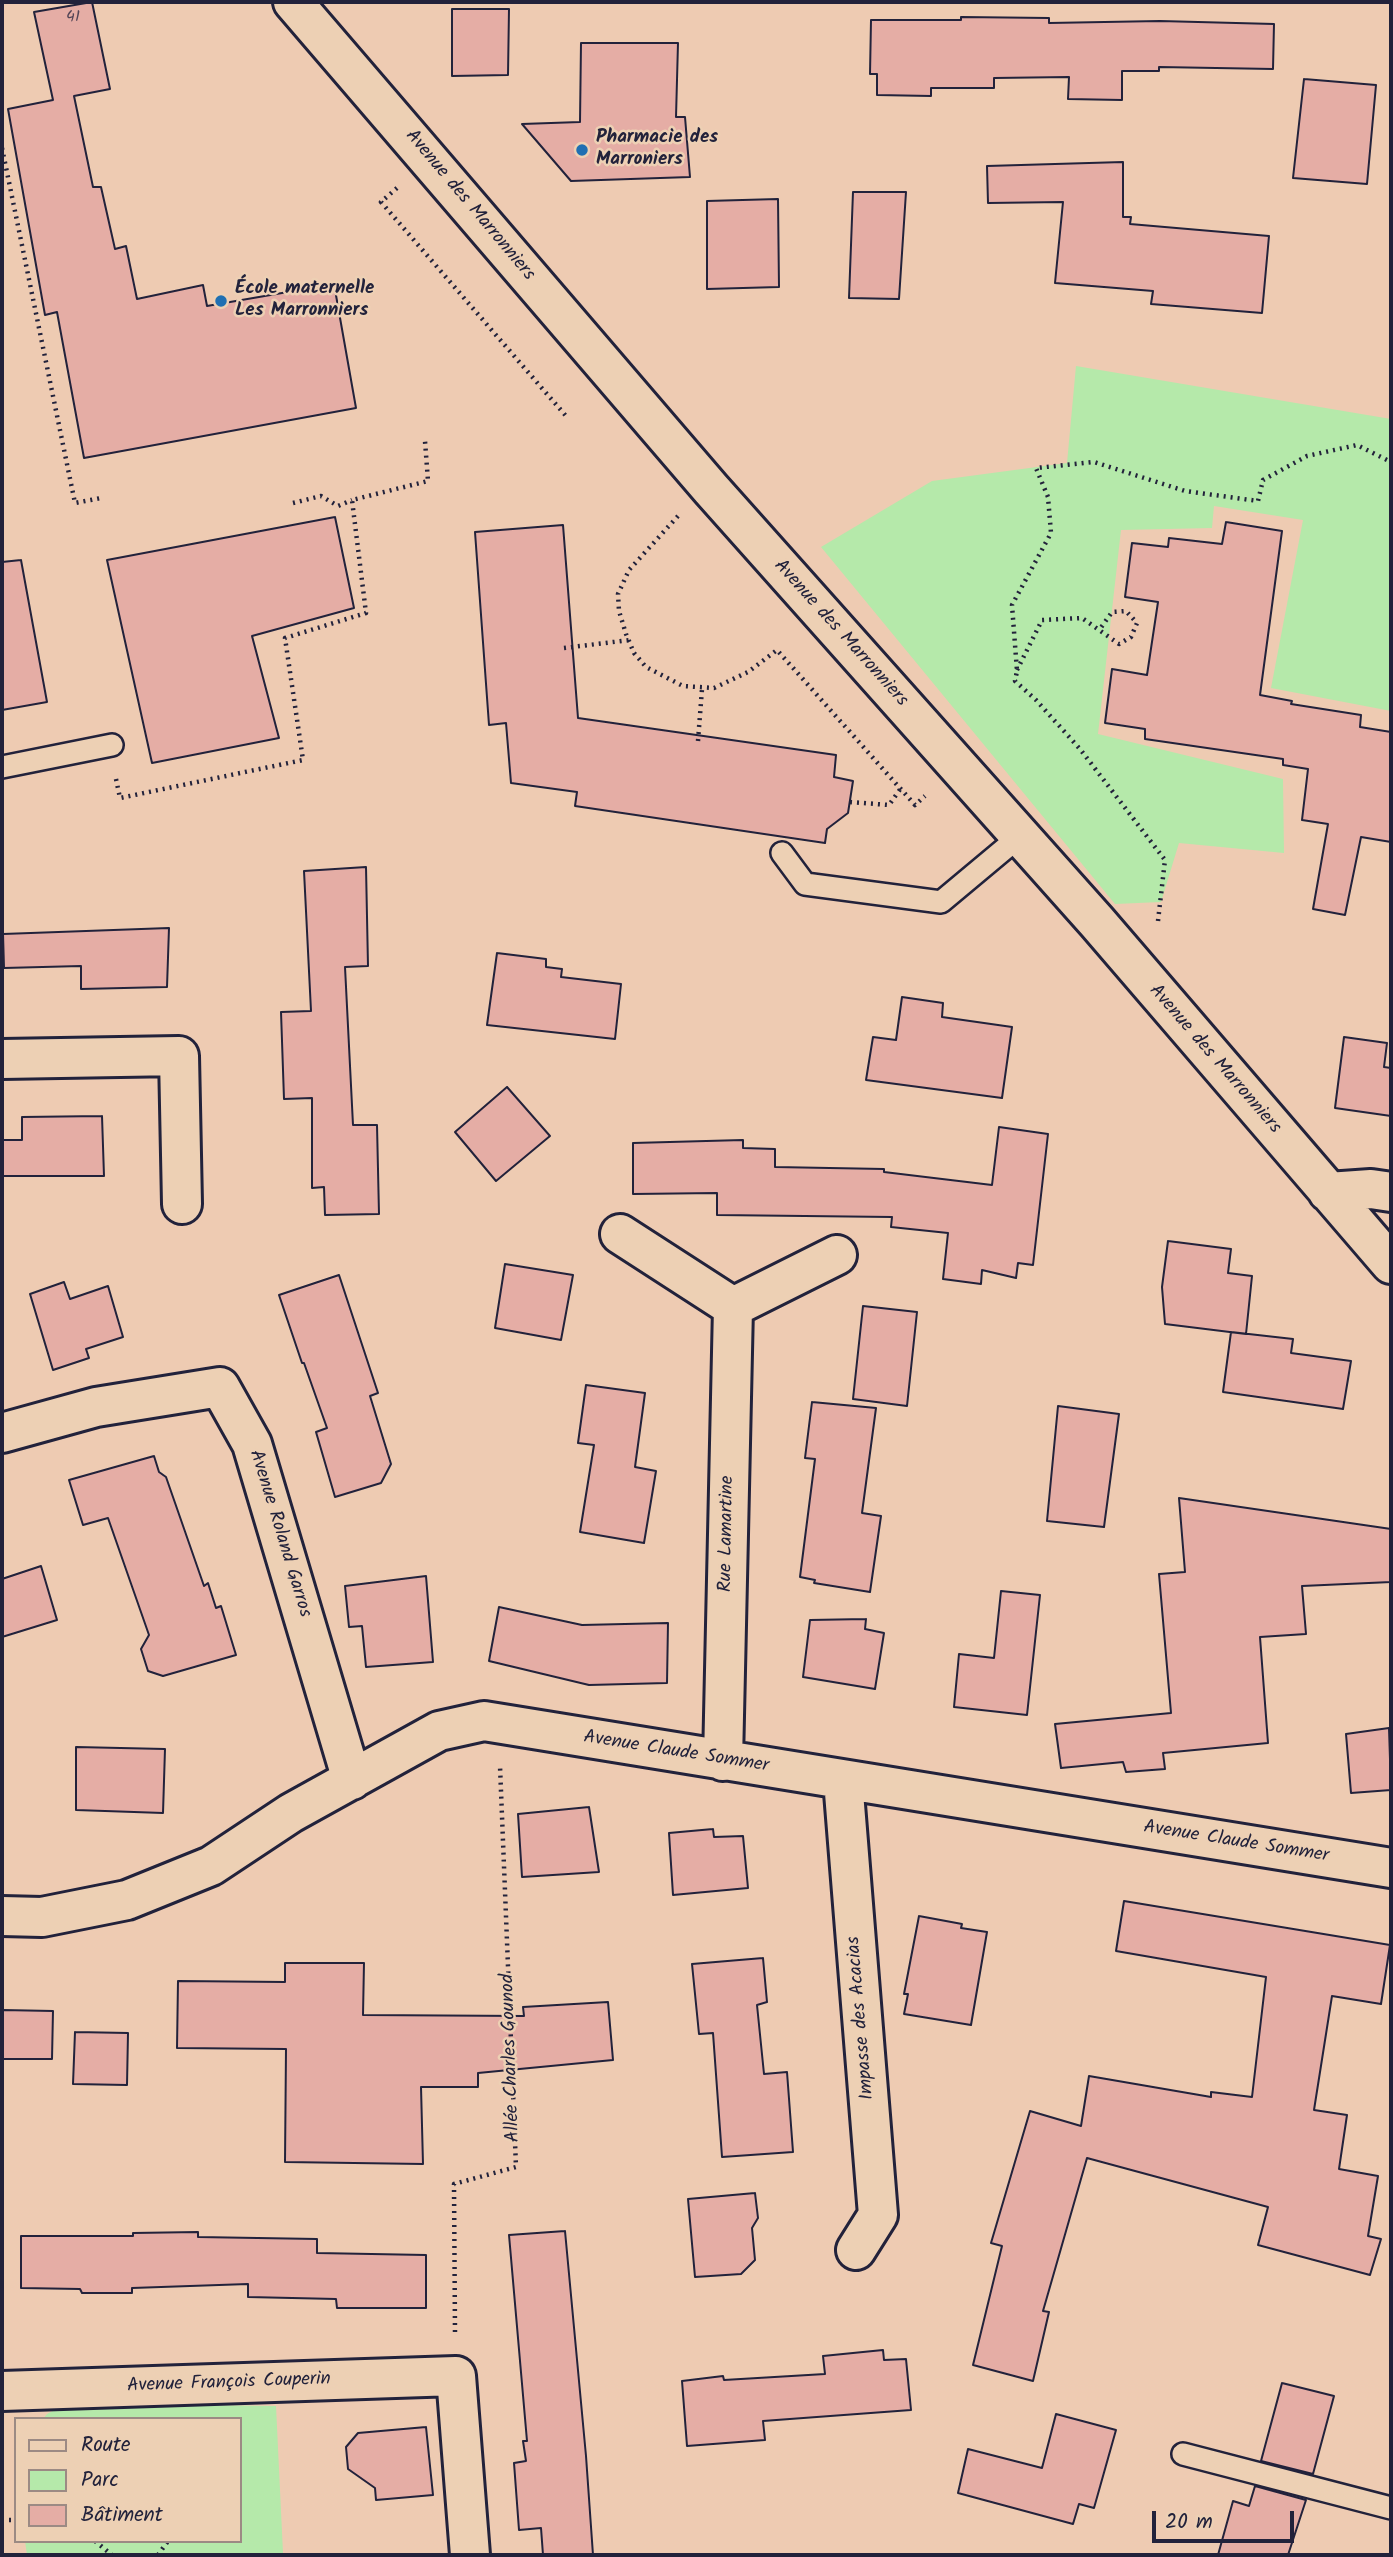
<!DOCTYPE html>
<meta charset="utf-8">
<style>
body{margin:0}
#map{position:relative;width:1393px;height:2557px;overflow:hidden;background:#eecbb2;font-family:Kalam,sans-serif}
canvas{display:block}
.frame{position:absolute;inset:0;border:4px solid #22223b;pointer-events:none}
.legend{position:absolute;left:14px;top:2417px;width:228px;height:126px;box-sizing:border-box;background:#edd0b4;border:2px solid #9c8a84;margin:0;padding:9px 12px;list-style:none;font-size:21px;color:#22223b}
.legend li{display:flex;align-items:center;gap:14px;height:35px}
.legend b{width:35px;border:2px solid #9c8a84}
.scale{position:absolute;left:1152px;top:2511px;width:142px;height:32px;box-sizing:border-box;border:4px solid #22223b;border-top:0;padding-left:9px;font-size:21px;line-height:24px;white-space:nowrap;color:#22223b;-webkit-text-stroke:5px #edd0b4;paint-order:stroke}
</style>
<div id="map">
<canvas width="1393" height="2557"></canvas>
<div class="frame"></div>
<ul class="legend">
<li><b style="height:9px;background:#edd0b4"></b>Route</li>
<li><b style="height:19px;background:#b5e9aa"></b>Parc</li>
<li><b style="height:19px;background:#e5ada5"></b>Bâtiment</li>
</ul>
<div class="scale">20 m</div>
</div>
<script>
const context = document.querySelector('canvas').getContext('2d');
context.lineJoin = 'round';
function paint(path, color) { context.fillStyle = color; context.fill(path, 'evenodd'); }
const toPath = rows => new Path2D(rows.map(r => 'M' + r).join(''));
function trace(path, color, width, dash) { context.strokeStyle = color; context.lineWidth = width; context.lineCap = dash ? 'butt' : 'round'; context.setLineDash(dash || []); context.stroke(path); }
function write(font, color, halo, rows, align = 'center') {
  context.font = font + ' Kalam,sans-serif'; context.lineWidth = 5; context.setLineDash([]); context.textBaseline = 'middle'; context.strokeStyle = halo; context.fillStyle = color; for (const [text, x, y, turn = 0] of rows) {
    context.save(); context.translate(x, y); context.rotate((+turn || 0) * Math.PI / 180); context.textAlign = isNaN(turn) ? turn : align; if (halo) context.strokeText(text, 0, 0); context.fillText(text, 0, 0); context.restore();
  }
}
paint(toPath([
 [1076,366,1391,419,1391,711,1271,688,1303,520,1214,506,1212,528,1121,530,1098,734,1283,779,1284,853,1179,843,1161,902,1115,904,821,547,932,481,1067,463],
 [67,2403,276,2406,283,2553,259,2555,27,2555,25,2541,240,2541,240,2419,43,2419,47,2414]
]), '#b5e9aa');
const building = toPath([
 [92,2,110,89,74,96,93,187,101,187,115,249,126,246,137,299,203,285,207,306,334,284,356,408,84,458,57,312,45,315,8,109,53,100,34,12,92,2],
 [452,9,509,9,508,75,452,76,452,9],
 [961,17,1049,18,1049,23,1160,21,1274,24,1273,69,1159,67,1159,71,1122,71,1122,100,1068,99,1069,77,994,78,994,88,931,88,931,96,877,95,877,74,870,74,871,20,961,20,961,17],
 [581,43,678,43,676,117,685,117,690,177,571,181,522,124,580,122,581,43],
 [1304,79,1376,85,1367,184,1293,178,1304,79],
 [1123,162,1123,217,1131,217,1130,224,1269,236,1262,313,1151,304,1153,291,1055,283,1063,202,988,203,987,166,1123,162],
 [853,192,906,192,899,299,849,298,853,192],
 [778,199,779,287,707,289,707,201,778,199],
 [335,517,354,608,252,636,279,738,152,763,107,560,335,517],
 [1226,522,1282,531,1260,695,1292,701,1291,704,1361,715,1360,727,1391,732,1391,842,1361,837,1345,915,1313,909,1328,824,1302,820,1308,769,1283,765,1283,759,1145,739,1145,729,1105,723,1112,669,1147,675,1158,602,1125,597,1132,543,1168,547,1169,538,1222,544,1226,522],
 [563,525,578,718,836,755,834,777,853,781,848,813,827,829,825,843,575,806,577,792,511,783,506,723,489,725,475,532,563,525],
 [21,560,47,702,2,710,2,562,21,560],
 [366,867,368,966,345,967,353,1125,377,1125,379,1214,325,1215,324,1187,312,1188,312,1098,284,1099,281,1012,311,1011,304,871,366,867],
 [169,928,167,987,81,989,81,966,4,968,3,934,169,928],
 [497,953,546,959,546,967,562,969,561,977,621,984,615,1039,487,1025,497,953],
 [902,997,943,1003,942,1017,1012,1027,1002,1098,866,1080,873,1037,896,1040,902,997],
 [1344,1037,1387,1043,1384,1067,1391,1068,1391,1116,1335,1108,1344,1037],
 [507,1087,550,1136,496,1181,455,1132,507,1087],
 [102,1116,104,1176,2,1176,2,1140,22,1140,22,1117,102,1116],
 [999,1127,1048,1134,1033,1265,1018,1263,1016,1278,982,1270,981,1284,943,1279,948,1233,891,1227,892,1217,717,1215,717,1193,633,1194,633,1143,743,1140,743,1148,775,1149,775,1167,884,1169,884,1172,992,1185,999,1127],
 [1168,1241,1231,1249,1228,1273,1252,1276,1246,1334,1165,1324,1162,1287,1168,1241],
 [505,1264,573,1275,561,1340,495,1328,505,1264],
 [339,1275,378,1393,370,1396,391,1464,381,1483,335,1497,316,1432,327,1428,304,1363,302,1363,279,1295,339,1275],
 [64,1282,70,1299,108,1286,123,1337,86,1349,89,1358,53,1370,30,1294,64,1282],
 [863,1306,917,1312,907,1406,853,1399,863,1306],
 [1231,1332,1293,1339,1291,1353,1351,1361,1343,1409,1223,1392,1231,1332],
 [586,1385,645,1393,635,1467,656,1471,644,1543,580,1532,594,1445,578,1443,586,1385],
 [812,1402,876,1408,862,1513,881,1516,870,1592,814,1583,815,1580,800,1577,815,1459,805,1458,812,1402],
 [1058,1406,1119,1414,1104,1527,1047,1521,1058,1406],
 [154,1456,159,1472,166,1477,204,1586,208,1583,216,1608,221,1606,236,1655,163,1676,148,1671,141,1649,149,1635,108,1518,83,1525,69,1480,154,1456],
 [1179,1498,1391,1529,1391,1582,1302,1586,1306,1634,1260,1637,1268,1743,1163,1753,1165,1769,1126,1772,1123,1762,1061,1768,1055,1724,1171,1713,1159,1574,1185,1572,1179,1498],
 [41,1566,57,1620,2,1637,2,1579,41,1566],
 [426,1576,433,1662,366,1667,362,1626,349,1627,345,1586,426,1576],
 [1001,1591,1040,1595,1027,1715,954,1707,959,1654,994,1658,1001,1591],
 [499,1607,582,1625,668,1623,667,1683,589,1685,489,1661,499,1607],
 [866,1619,865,1629,884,1633,875,1689,803,1677,810,1620,866,1619],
 [1389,1728,1391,1790,1351,1793,1346,1734,1389,1728],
 [76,1747,165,1749,163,1813,76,1810,76,1747],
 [589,1807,599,1872,522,1877,518,1814,589,1807],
 [713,1829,714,1837,743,1836,748,1888,673,1895,669,1833,713,1829],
 [1124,1901,1390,1945,1381,2004,1332,1996,1314,2110,1347,2115,1339,2169,1378,2176,1368,2236,1381,2239,1370,2275,1258,2245,1268,2207,1087,2158,1043,2311,1049,2312,1033,2381,973,2365,1002,2246,991,2243,1030,2111,1081,2126,1089,2076,1211,2097,1211,2092,1252,2097,1266,1977,1116,1951,1124,1901],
 [919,1916,962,1924,961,1928,987,1932,971,2025,904,2014,908,1994,904,1994,919,1916],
 [763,1958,767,2002,757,2005,764,2074,787,2072,793,2152,722,2157,713,2033,699,2034,692,1964,763,1958],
 [285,1963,364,1963,363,2015,524,2016,523,2007,608,2002,613,2060,478,2073,478,2087,421,2087,423,2164,285,2162,286,2049,177,2048,178,1981,285,1982,285,1963],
 [2,2010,53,2011,52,2059,2,2059,2,2010],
 [75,2032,128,2033,127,2085,73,2084,75,2032],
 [755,2193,758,2218,752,2228,755,2260,741,2274,695,2277,688,2199,755,2193],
 [565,2231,586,2456,593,2555,543,2555,541,2528,519,2530,514,2463,526,2461,523,2441,527,2441,509,2235,565,2231],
 [198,2232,198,2237,317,2239,317,2253,426,2255,426,2308,337,2308,336,2299,248,2297,248,2284,132,2288,132,2293,82,2293,80,2289,21,2288,21,2236,133,2236,133,2233,198,2232],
 [883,2350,884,2360,906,2359,911,2410,763,2421,765,2440,687,2446,682,2381,723,2376,724,2380,825,2374,823,2356,883,2350],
 [1282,2383,1334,2396,1313,2474,1261,2461,1282,2383],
 [1056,2414,1116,2430,1094,2508,1079,2504,1073,2524,958,2493,968,2449,1042,2468,1056,2414],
 [426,2427,433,2495,376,2500,375,2488,348,2469,346,2447,358,2433,426,2427],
 [1255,2486,1306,2500,1288,2555,1218,2555,1233,2501,1249,2506,1255,2486]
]);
paint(building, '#e5ada5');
trace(building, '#22223b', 2);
const lane = toPath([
 [2,767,112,745],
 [782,853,805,884,941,902,1020,836],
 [1183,2454,1391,2508]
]);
const street = toPath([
 [293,2,711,489,1097,922,1391,1264],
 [2,1059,179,1056,182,1204],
 [1328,1192,1371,1189,1391,1192],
 [620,1234,733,1307,723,1761],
 [733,1307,837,1255],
 [2,1433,96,1407,220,1387,252,1444,352,1780],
 [843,1780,878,2215,856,2250],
 [2,1916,42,1917,127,1900,211,1866,291,1813,439,1731,484,1721,1391,1868],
 [2,2391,456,2376,470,2555]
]);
trace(lane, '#22223b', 26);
trace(street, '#22223b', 44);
trace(toPath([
 [2,148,75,503,101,498],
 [397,188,381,202,566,416],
 [293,503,321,496,338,506,352,500],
 [678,516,629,570,618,594,619,611,626,634,634,653,646,667,683,686,714,688,748,672,777,650,915,805,925,796],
 [564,648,630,640],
 [1017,670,1042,620,1082,618,1119,644,1131,637,1137,623,1126,611,1112,612,1100,629],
 [698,741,702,689],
 [116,779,120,798,303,760,285,638,366,613,352,500,428,481,425,441],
 [850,802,889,805,901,788],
 [1158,921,1165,860,1080,749,1036,700,1015,681,1017,671,1012,605,1051,533,1048,497,1036,468,1094,462,1185,491,1258,501,1263,480,1307,456,1357,445,1391,462],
 [455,2332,454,2184,516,2167,500,1766],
 [2,2520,16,2520],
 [95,2541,112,2555],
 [158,2555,168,2541]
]), '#22223b', 4.5, [2, 5]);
trace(lane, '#edd0b4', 21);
trace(street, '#edd0b4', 38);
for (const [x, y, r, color] of [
 [582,150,7,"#1f6fb2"],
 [221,301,7,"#1f6fb2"]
]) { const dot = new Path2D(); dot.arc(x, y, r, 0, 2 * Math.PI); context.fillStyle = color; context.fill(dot); trace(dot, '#edd0b4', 2.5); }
write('16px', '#534556', null, [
 ["41",73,18]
]);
write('bold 19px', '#22223b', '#edd0b4', [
 ["Pharmacie des",596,139],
 ["Marroniers",596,161],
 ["École maternelle",235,290],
 ["Les Marronniers",235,312]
], 'left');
write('19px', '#22223b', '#edd0b4', [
 ["Avenue des Marronniers",469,206,50],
 ["Avenue des Marronniers",840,634,48],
 ["Avenue des Marronniers",1214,1060,49],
 ["Avenue Roland Garros",279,1534,73],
 ["Rue Lamartine",728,1534,-89],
 ["Avenue Claude Sommer",676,1753,9],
 ["Avenue Claude Sommer",1236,1843,9],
 ["Impasse des Acacias",862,2018,-95],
 ["Allée Charles Gounod",512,2058,-92],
 ["Avenue François Couperin",229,2384,-2]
]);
</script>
